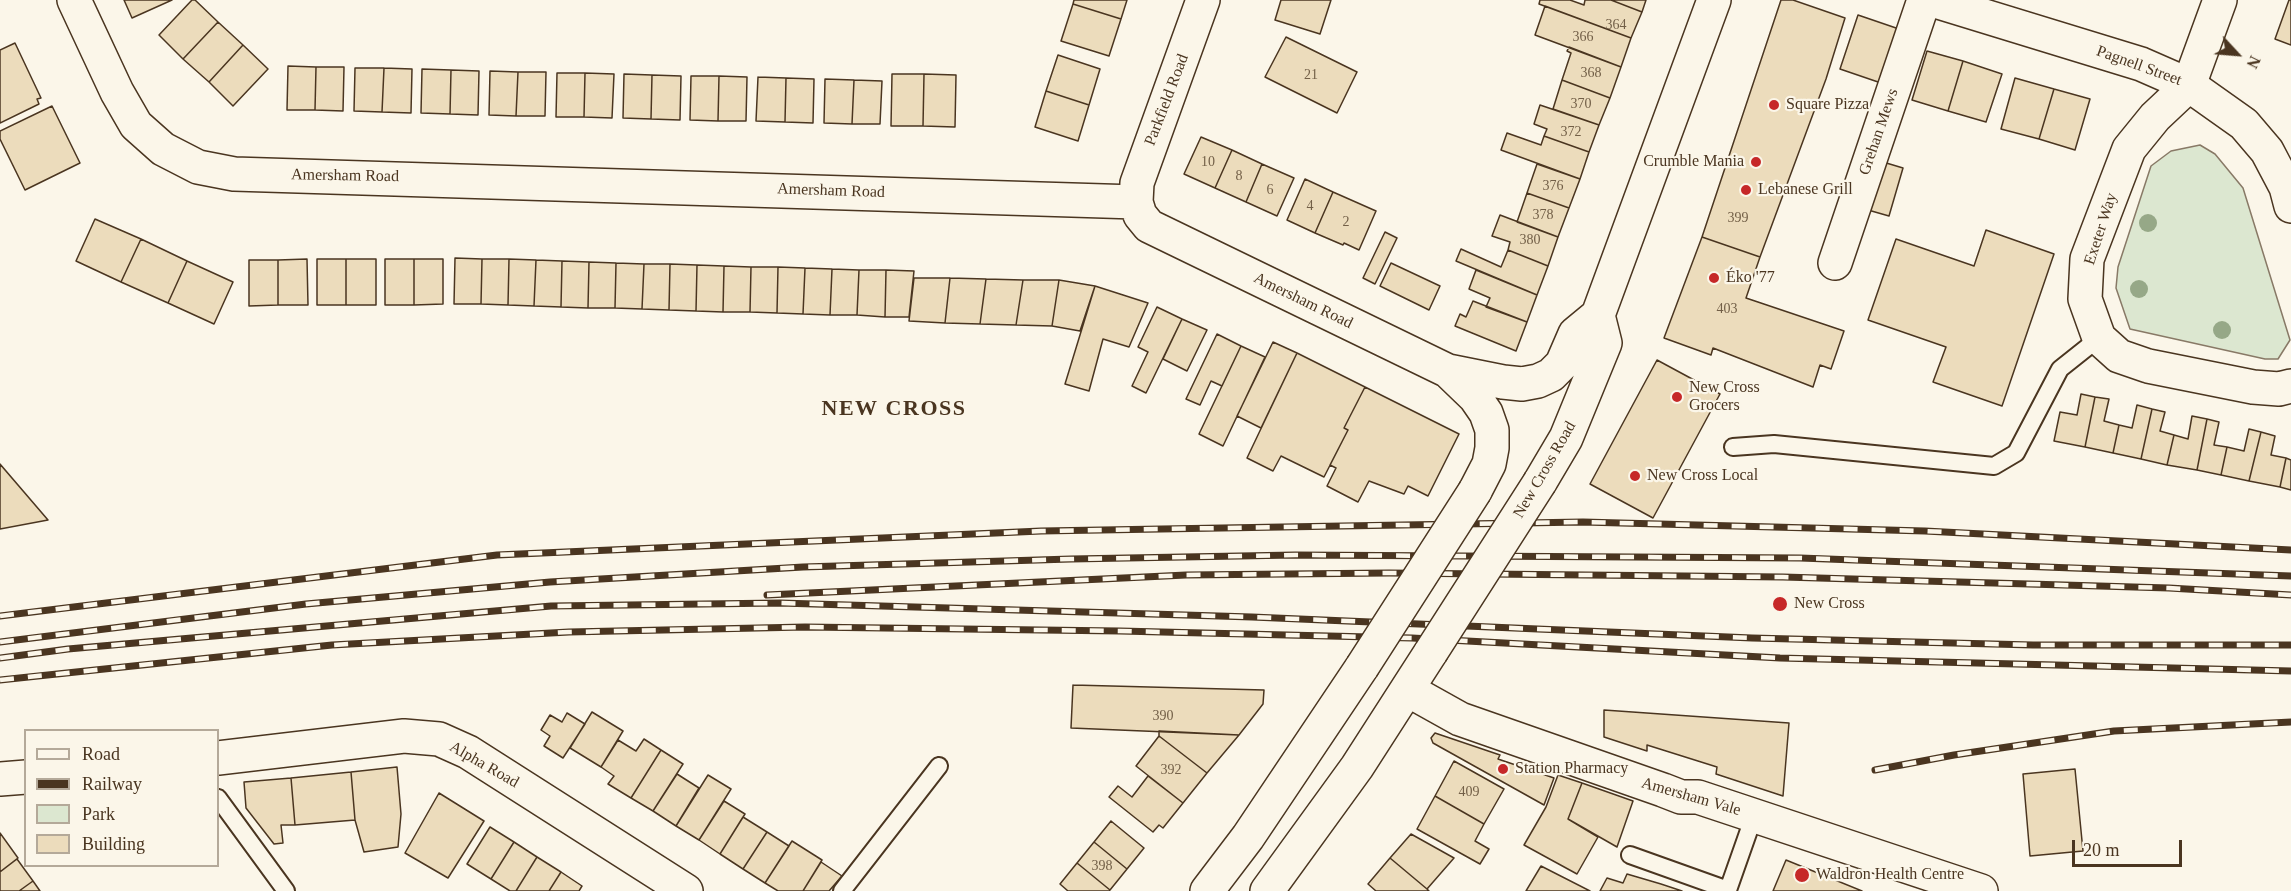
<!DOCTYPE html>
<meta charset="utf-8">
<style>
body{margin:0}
#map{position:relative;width:2291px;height:891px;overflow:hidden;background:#fbf6e9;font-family:"Times New Roman",serif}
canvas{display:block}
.legend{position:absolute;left:24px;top:729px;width:195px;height:138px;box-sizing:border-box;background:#fbf6e9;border:2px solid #b4a999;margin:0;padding:8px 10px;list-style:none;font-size:18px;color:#4a3520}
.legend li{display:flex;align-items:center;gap:12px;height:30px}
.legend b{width:30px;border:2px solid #b4a999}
.north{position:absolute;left:2207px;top:24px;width:60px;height:60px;-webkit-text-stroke:4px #fbf6e9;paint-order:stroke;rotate:116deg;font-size:16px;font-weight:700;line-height:24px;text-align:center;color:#4a3520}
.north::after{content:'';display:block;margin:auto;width:21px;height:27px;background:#4a3520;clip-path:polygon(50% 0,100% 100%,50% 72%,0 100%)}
.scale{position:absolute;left:2072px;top:840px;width:110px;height:27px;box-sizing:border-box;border:3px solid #4a3520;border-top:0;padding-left:8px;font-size:18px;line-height:21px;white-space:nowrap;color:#4a3520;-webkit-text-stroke:4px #fbf6e9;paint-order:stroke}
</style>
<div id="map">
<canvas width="2291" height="891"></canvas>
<ul class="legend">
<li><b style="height:8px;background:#fbf6e9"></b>Road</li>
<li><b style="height:8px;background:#4a3520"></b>Railway</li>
<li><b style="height:16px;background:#dce7d0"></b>Park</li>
<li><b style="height:16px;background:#ecdcbc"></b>Building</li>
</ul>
<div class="north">N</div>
<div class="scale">20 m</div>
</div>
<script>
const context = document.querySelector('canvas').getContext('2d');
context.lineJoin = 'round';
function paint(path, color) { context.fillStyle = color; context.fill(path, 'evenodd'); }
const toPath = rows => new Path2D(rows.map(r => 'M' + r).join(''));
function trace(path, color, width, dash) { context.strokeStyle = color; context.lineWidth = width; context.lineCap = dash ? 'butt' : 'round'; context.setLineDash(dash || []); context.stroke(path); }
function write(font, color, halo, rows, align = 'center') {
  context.font = font + ' "Times New Roman",serif'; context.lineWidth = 4.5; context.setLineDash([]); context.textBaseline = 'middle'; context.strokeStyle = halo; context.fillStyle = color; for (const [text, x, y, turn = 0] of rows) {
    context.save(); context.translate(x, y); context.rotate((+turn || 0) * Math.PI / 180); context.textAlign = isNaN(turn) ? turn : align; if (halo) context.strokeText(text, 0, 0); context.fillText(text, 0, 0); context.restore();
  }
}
const green = toPath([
 [2200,145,2215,154,2243,188,2290,340,2278,359,2265,359,2130,329,2116,288,2118,267,2151,166,2171,151,2200,145]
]);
paint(green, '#dce7d0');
trace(green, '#887966', 1.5);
const building = toPath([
 [124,0,172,0,132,18,124,0],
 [192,0,195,0,218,22,183,59,159,35,192,0],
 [1074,0,1127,0,1121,19,1073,4,1074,0],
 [1281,0,1331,0,1320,34,1275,20,1281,0],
 [1540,0,1570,0,1584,5,1585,0,1611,0,1642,12,1631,38,1539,4,1540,0],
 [1611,0,1646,0,1642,12,1611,0],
 [1781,0,1793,0,1845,18,1826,79,1760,257,1702,237,1781,0],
 [2289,0,2291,0,2291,45,2275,39,2289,0],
 [1073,4,1121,19,1109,56,1061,41,1073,4],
 [1545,6,1631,38,1621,67,1535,35,1545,6],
 [1858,15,1899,29,1881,83,1840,69,1858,15],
 [218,22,243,45,209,82,183,59,218,22],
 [1286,37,1357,72,1337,113,1265,77,1286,37],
 [15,43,41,98,37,99,39,104,0,123,0,50,15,43],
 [243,45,268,69,233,106,209,82,243,45],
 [1569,47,1621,67,1610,98,1562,80,1571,53,1567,51,1569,47],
 [1927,51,1963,61,1948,111,1912,100,1927,51],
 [1058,55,1100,69,1089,105,1046,91,1058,55],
 [1963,61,2002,74,1986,122,1948,111,1963,61],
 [288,66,316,67,315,110,287,110,288,66],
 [316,67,344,67,343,111,315,110,316,67],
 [355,68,384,68,382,112,354,111,355,68],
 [384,68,412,69,411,113,382,112,384,68],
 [422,69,451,70,450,114,421,113,422,69],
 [451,70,479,71,478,115,450,114,451,70],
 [490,71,518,72,516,116,489,115,490,71],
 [518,72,546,72,545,116,516,116,518,72],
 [557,73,585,73,584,117,556,117,557,73],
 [585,73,614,74,612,118,584,117,585,73],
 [624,74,652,75,651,119,623,118,624,74],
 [892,74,924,74,923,126,891,126,892,74],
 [924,74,956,75,955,127,923,126,924,74],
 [652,75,681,76,680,120,651,119,652,75],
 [691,76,719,76,718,121,690,120,691,76],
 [719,76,747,77,746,121,718,121,719,76],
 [758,77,786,78,785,122,756,121,758,77],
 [786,78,814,79,813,123,785,122,786,78],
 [2015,78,2054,89,2039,139,2001,129,2015,78],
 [825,79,854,80,852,124,824,123,825,79],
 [854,80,882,81,880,124,852,124,854,80],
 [1562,80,1610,98,1599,125,1553,109,1562,80],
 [2054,89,2090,99,2075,150,2039,139,2054,89],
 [1046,91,1089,105,1078,141,1035,127,1046,91],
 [1540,105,1599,125,1589,152,1544,136,1547,129,1534,124,1540,105],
 [52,106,80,163,25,190,0,139,0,131,52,106],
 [1507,133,1541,145,1544,136,1589,152,1580,179,1501,150,1507,133],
 [1201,137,1232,150,1215,188,1184,174,1201,137],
 [1232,150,1262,164,1246,202,1215,188,1232,150],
 [1883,162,1903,168,1889,216,1868,210,1883,162],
 [1262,164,1294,178,1277,216,1246,202,1262,164],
 [1537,164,1580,179,1569,208,1527,193,1537,164],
 [1305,179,1333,192,1315,233,1287,220,1305,179],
 [1333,192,1376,211,1359,250,1344,243,1343,245,1315,233,1333,192],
 [1527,193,1569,208,1558,237,1517,222,1527,193],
 [1500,215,1558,237,1548,266,1508,250,1510,242,1492,236,1500,215],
 [95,219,141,239,121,282,76,261,95,219],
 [1986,230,2054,254,2002,406,1933,382,1946,347,1868,320,1896,239,1974,266,1986,230],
 [1385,232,1397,238,1375,284,1363,278,1385,232],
 [1702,237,1760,257,1746,298,1844,331,1831,369,1820,365,1813,387,1713,348,1711,355,1664,338,1702,237],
 [141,239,187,261,168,303,121,282,141,239],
 [1461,249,1501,267,1508,250,1548,266,1537,295,1456,261,1461,249],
 [455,258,482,259,481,304,454,304,455,258],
 [307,259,308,305,278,305,278,260,307,259],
 [317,259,346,259,346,305,317,305,317,259],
 [346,259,376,259,376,305,346,305,346,259],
 [385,259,414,259,414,305,385,305,385,259],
 [414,259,443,259,443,304,414,305,414,259],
 [482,259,509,259,508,305,481,304,482,259],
 [509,259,536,260,534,306,508,305,509,259],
 [249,260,278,260,278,305,249,306,249,260],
 [536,260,562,261,561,307,534,306,536,260],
 [187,261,233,282,214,324,168,303,187,261],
 [562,261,589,262,588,308,561,307,562,261],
 [589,262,616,263,615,308,588,308,589,262],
 [616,263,644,264,642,309,615,308,616,263],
 [1391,263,1440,286,1429,310,1380,286,1391,263],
 [644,264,670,264,669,310,642,309,644,264],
 [670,264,697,265,696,311,669,310,670,264],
 [697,265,724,266,723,312,696,311,697,265],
 [724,266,751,267,750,312,723,312,724,266],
 [751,267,778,267,777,313,750,312,751,267],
 [778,267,805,268,803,314,777,313,778,267],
 [805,268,832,269,830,315,803,314,805,268],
 [832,269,859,270,857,315,830,315,832,269],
 [859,270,886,270,885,317,857,315,859,270],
 [886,270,914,271,909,317,885,317,886,270],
 [1476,270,1537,295,1527,322,1486,307,1490,298,1469,289,1476,270],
 [914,278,950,278,945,323,909,321,914,278],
 [950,278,986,279,980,324,945,323,950,278],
 [986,279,1023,280,1016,325,980,324,986,279],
 [1023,280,1059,280,1052,326,1016,325,1023,280],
 [1059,280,1095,286,1080,331,1052,326,1059,280],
 [1095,286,1148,303,1129,347,1103,339,1089,391,1065,384,1095,286],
 [1473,301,1527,322,1516,351,1455,326,1460,314,1466,317,1473,301],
 [1157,307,1182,319,1146,393,1132,386,1148,352,1138,347,1157,307],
 [1182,319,1207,330,1187,371,1163,359,1182,319],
 [1217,334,1241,346,1222,386,1211,381,1200,405,1186,399,1217,334],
 [1273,342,1297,353,1261,428,1237,416,1273,342],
 [1241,346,1265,357,1223,446,1199,434,1241,346],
 [1297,353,1365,387,1344,428,1348,430,1324,477,1281,456,1273,471,1247,458,1297,353],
 [1657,360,1720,394,1653,518,1590,484,1657,360],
 [1365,387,1459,434,1428,496,1408,486,1404,494,1369,481,1358,502,1327,486,1336,468,1330,465,1348,430,1344,428,1365,387],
 [2081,394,2095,397,2085,447,2054,441,2060,412,2077,415,2081,394],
 [2095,397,2109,399,2104,421,2119,425,2113,453,2085,447,2095,397],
 [2137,405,2152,409,2141,459,2113,453,2119,425,2132,428,2137,405],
 [2152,409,2165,412,2160,431,2174,435,2167,465,2141,459,2152,409],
 [2192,416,2207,419,2197,470,2167,465,2174,435,2188,439,2192,416],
 [2207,419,2219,422,2214,445,2227,447,2221,475,2197,470,2207,419],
 [2249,429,2261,432,2249,481,2221,475,2227,447,2244,451,2249,429],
 [2261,432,2275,436,2271,455,2286,458,2280,487,2249,481,2261,432],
 [2286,458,2291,460,2291,490,2280,487,2286,458],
 [0,464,48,520,0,529,0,464],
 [1073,685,1264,690,1263,704,1239,735,1071,728,1073,685],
 [1604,710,1789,723,1783,796,1716,774,1717,767,1647,745,1647,751,1604,737,1604,710],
 [592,712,623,731,601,767,570,748,592,712],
 [567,713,585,724,563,758,544,746,550,736,541,730,550,715,562,722,567,713],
 [1159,731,1239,735,1207,773,1159,736,1159,731],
 [1435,733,1500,755,1498,759,1554,778,1544,805,1433,743,1431,738,1435,733],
 [1159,736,1207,773,1183,803,1136,766,1159,736],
 [644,739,661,750,631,798,608,784,614,776,601,767,618,740,636,751,644,739],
 [661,750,683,764,653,811,631,798,661,750],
 [1454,761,1504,789,1484,824,1435,796,1454,761],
 [397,767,401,814,398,847,364,852,355,820,351,772,397,767],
 [2075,769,2083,851,2030,856,2023,774,2075,769],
 [351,772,355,820,295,825,291,778,351,772],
 [677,774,699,788,676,826,653,811,677,774],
 [708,775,731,789,699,840,676,826,708,775],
 [1558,775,1582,783,1568,819,1598,837,1577,874,1524,845,1546,807,1558,775],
 [1148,776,1183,803,1163,828,1159,825,1153,832,1109,797,1118,786,1132,797,1148,776],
 [291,778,295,825,281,825,283,843,274,844,246,808,244,782,291,778],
 [1582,783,1633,801,1617,847,1568,819,1582,783],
 [439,793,484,821,448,878,405,853,439,793],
 [1435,796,1484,824,1475,841,1489,849,1480,864,1417,829,1435,796],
 [724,801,745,814,720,854,699,840,724,801],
 [743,817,767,832,743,869,720,854,743,817],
 [1111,821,1144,848,1127,869,1094,842,1111,821],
 [490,827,514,842,491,879,467,864,490,827],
 [767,832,789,846,765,883,743,869,767,832],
 [0,833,18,858,0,872,0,833],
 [1411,834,1454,858,1427,889,1390,858,1411,834],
 [792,841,822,860,803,891,778,891,765,883,792,841],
 [514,842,537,857,516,891,510,891,491,879,514,842],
 [1094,842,1127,869,1110,890,1077,863,1094,842],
 [537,857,561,872,549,891,516,891,537,857],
 [1390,858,1427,889,1429,891,1376,891,1368,884,1390,858],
 [17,859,33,881,19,891,0,891,0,872,17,859],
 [1786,860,1862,891,1773,891,1786,860],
 [821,862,842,876,829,891,803,891,821,862],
 [1077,863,1110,890,1109,891,1068,891,1060,884,1077,863],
 [1541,866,1590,891,1526,891,1541,866],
 [561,872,582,886,579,891,549,891,561,872],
 [1627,874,1661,884,1682,891,1600,891,1607,878,1623,883,1627,874],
 [33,881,40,891,19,891,33,881]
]);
paint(building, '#ecdcbc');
trace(building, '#4a3520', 1.5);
const lane = toPath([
 [1733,447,1774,444,1994,466,2016,453,2060,369,2099,338],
 [218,798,286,891],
 [1630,855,1728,890,1754,816],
 [842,891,939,766]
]);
const street = toPath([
 [2220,0,2189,85,2155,117,2129,149,2087,259,2085,299,2099,338,2119,356,2148,366,2253,387,2279,389,2291,386],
 [1835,263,1924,0],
 [1408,690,1460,719,1663,790,1681,797,1698,797,1981,891],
 [218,758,404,736,439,739,468,752,686,891],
 [0,779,26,777]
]);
const secondary = toPath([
 [1932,0,2141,64,2189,85,2244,124,2267,151,2286,187,2291,206]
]);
const highway = toPath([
 [74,0,117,92,136,125,163,149,198,167,234,174,1136,202],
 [1203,0,1137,183,1136,202,1140,215,1149,226,1448,371,1503,382,1522,384,1538,381,1551,375,1562,364,1575,334,1598,315],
 [1448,371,1475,397,1486,413,1492,430,1492,448,1489,464,1475,491],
 [1540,482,1566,438,1605,343,1598,315,1714,0],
 [1207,891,1248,837,1362,667],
 [1267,891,1357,767,1431,652]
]);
trace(lane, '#4a3520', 20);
trace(street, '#4a3520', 36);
trace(secondary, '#4a3520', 36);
trace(highway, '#4a3520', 36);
trace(lane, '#fbf6e9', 16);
trace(street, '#fbf6e9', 33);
trace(secondary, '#fbf6e9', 33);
trace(highway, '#fbf6e9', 33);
const rail = toPath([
 [767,595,1186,575,1389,573,1783,577,2169,588,2291,595],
 [0,616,497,555,1041,531,1583,522,1925,531,2291,550],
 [0,642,306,604,550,582,803,567,1071,559,1295,555,1800,558,2291,576],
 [0,658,68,649,551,606,780,603,1252,617,1752,638,2033,645,2291,645],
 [0,680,332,645,569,632,805,627,1120,631,1412,638,1780,658,2291,671],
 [1875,770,1954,755,2114,731,2291,722]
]);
trace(rail, '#4a3520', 7);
trace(rail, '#fbf6e9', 4.5, [14]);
const highwayBridge = toPath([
 [1431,652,1540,482],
 [1362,667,1475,491]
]);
trace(highwayBridge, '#4a3520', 36, []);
trace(highwayBridge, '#fbf6e9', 33);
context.fillStyle = '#96a887';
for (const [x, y] of [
 [2148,223],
 [2139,289],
 [2222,330]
]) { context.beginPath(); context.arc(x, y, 9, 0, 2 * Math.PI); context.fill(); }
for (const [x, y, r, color] of [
 [1774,105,6,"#c62828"],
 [1756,162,6,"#c62828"],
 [1746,190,6,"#c62828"],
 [1714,278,6,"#c62828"],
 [1677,397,6,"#c62828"],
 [1635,476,6,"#c62828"],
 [1780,604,8,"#c62828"],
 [1503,769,6,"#c62828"],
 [1802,875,8,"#c62828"]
]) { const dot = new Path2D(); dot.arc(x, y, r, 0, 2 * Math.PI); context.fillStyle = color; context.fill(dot); trace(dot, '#fbf6e9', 2); }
write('14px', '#725f47', null, [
 ["364",1616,25],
 ["366",1583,37],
 ["368",1591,73],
 ["21",1311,75],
 ["370",1581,104],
 ["372",1571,132],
 ["10",1208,162],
 ["8",1239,176],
 ["376",1553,186],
 ["6",1270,190],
 ["4",1310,206],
 ["378",1543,215],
 ["399",1738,218],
 ["2",1346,222],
 ["380",1530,240],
 ["403",1727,309],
 ["390",1163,716],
 ["392",1171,770],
 ["409",1469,792],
 ["398",1102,866]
]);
write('16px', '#4a3520', '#fbf6e9', [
 ["Pagnell Street",2139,66,20],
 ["Parkfield Road",1167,100,-69],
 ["Grehan Mews",1879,132,-71],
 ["Amersham Road",345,176,1],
 ["Amersham Road",831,191,2],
 ["Exeter Way",2101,229,-72],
 ["Amersham Road",1303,301,26],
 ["New Cross Road",1545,470,-60],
 ["Alpha Road",484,765,30],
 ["Amersham Vale",1691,797,16]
]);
write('16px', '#4a3520', '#fbf6e9', [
 ["Square Pizza",1786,105],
 ["Crumble Mania",1744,162,"right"],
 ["Lebanese Grill",1758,190],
 ["Éko '77",1726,278],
 ["New Cross",1689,388],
 ["Grocers",1689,406],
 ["New Cross Local",1647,476],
 ["New Cross",1794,604],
 ["Station Pharmacy",1515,769],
 ["Waldron Health Centre",1816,875]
], 'left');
context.letterSpacing = '1.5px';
write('bold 22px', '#4a3520', '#fbf6e9', [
 ["NEW CROSS",894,409]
]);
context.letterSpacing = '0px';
</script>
